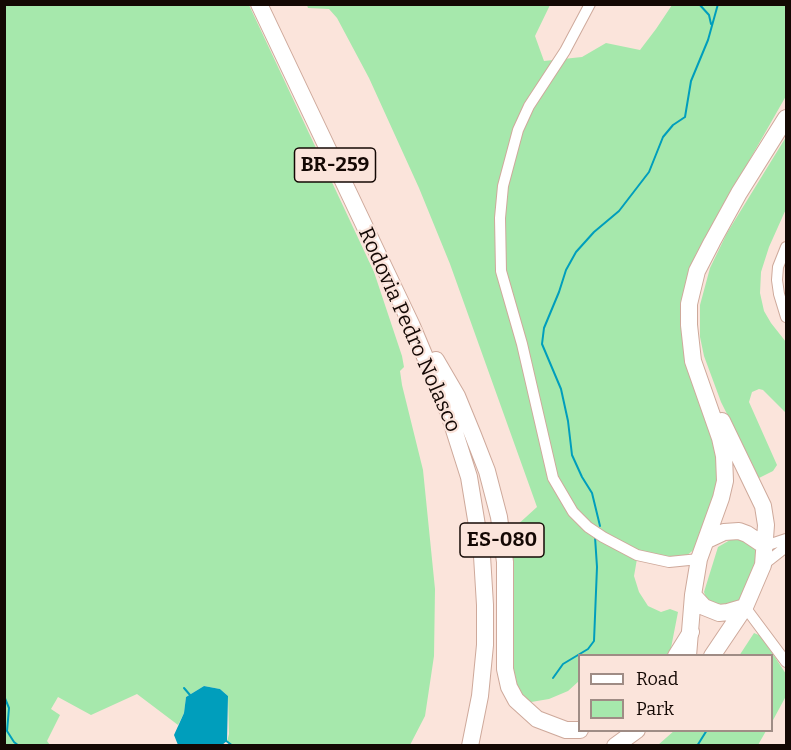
<!DOCTYPE html>
<style>
body{margin:0}
#map{position:relative;width:791px;height:750px;overflow:hidden;background:#fbe4db;font-family:Bitter,serif}
canvas{display:block}
.frame{position:absolute;inset:0;border:6px solid #140804;pointer-events:none}
.legend{position:absolute;left:578px;top:654px;width:195px;height:78px;box-sizing:border-box;background:#fbe4db;border:2px solid #9f8c85;margin:0;padding:8px 10px;list-style:none;font-size:18px;color:#140804}
.legend li{display:flex;align-items:center;gap:12px;height:30px}
.legend b{width:30px;border:2px solid #9f8c85}
</style>
<div id="map">
<canvas width="791" height="750"></canvas>
<div class="frame"></div>
<ul class="legend">
<li><b style="height:8px;background:#fff"></b>Road</li>
<li><b style="height:16px;background:#a6e8ac"></b>Park</li>
</ul>
</div>
<script>
const context = document.querySelector('canvas').getContext('2d');
context.lineJoin = 'round';
function paint(path, color) { context.fillStyle = color; context.fill(path, 'evenodd'); }
const toPath = rows => new Path2D(rows.map(r => 'M' + r).join(''));
function trace(path, color, width, dash) { context.strokeStyle = color; context.lineWidth = width; context.lineCap = dash ? 'butt' : 'round'; context.setLineDash(dash || []); context.stroke(path); }
function write(font, color, halo, rows, align = 'center') {
  context.font = font + ' Bitter,serif'; context.lineWidth = 4.5; context.setLineDash([]); context.textBaseline = 'middle'; context.strokeStyle = halo; context.fillStyle = color; for (const [text, x, y, turn = 0] of rows) {
    context.save(); context.translate(x, y); context.rotate((+turn || 0) * Math.PI / 180); context.textAlign = isNaN(turn) ? turn : align; if (halo) context.strokeText(text, 0, 0); context.fillText(text, 0, 0); context.restore();
  }
}
paint(toPath([
 [4,5,249,5,374,272,402,356,404,367,400,371,402,385,423,470,435,589,434,656,425,716,410,745,229,745,227,742,229,734,228,696,220,689,204,686,186,697,184,713,178,725,137,694,91,715,58,697,51,709,60,715,47,741,50,745,5,745],
 [307,5,550,5,535,36,544,61,582,57,606,43,640,50,656,29,672,5,786,5,786,96,696,254,687,282,681,313,724,456,706,540,686,556,637,559,634,576,639,592,648,606,661,612,670,609,678,612,671,648,667,655,580,656,579,681,568,691,549,699,531,702,522,708,506,668,504,537,537,507,450,264,419,188,369,78,337,18,329,9,308,8],
 [786,137,786,209,769,247,761,272,760,293,764,311,771,323,786,342,786,413,763,390,759,389,752,392,749,402,777,465,773,471,759,478,721,402,704,356,700,337,700,305,710,268,727,233],
 [743,538,756,545,763,561,738,611,709,607,704,592,718,547,730,540],
 [754,633,761,636,786,674,786,696,772,722,772,656,739,656],
 [675,730,766,730,766,731,758,745,658,745]
]), '#a6e8ac');
paint(toPath([
 [204,686,220,689,228,696,227,741,222,745,178,745,174,735,184,713,186,697]
]), '#009ebc');
trace(toPath([
 [699,4,709,15,711,24],
 [600,526,592,493,582,477,572,455,568,421,561,389,542,344,544,328,559,292,566,270,576,252,594,232,619,211,649,172,663,137,673,125,685,117,691,81,708,40,718,4],
 [553,678,563,664,588,649,594,641,597,567,595,537],
 [184,688,190,695],
 [4,696,9,708,7,731,14,742,19,746],
 [225,740,233,746],
 [697,746,707,730]
]), '#009ebc', 2);
const minor = toPath([
 [590,4,565,51,529,106,518,130,503,186,500,218,501,271,522,344,553,478,573,512,588,527,603,537,637,555,669,562,699,559],
 [786,247,778,267,777,280,779,294,786,317],
 [765,546,786,539],
 [763,565,786,547],
 [745,607,786,662]
]);
const primary = toPath([
 [707,540,724,532,739,531,747,534,765,546],
 [693,595,704,607,719,613,728,612,745,607],
 [688,656,693,595,699,559,721,498,725,481,724,456,720,438,693,361,689,325,689,304,697,271,712,242,739,193,786,118],
 [712,656,745,607,763,565,766,525,763,506,722,421],
 [615,746,637,730]
]);
const trunk = toPath([
 [259,4,412,326,449,414,469,477,482,556,485,605,485,645,480,696,470,746],
 [436,360,457,396,473,435,487,471,499,517,505,562,505,669,509,687,516,700,537,719,566,730,580,730],
 [676,656,691,632]
]);
trace(minor, '#cea99b', 12);
trace(primary, '#cea99b', 18);
trace(trunk, '#cea99b', 18);
trace(minor, '#fff', 10);
trace(primary, '#fff', 16);
trace(trunk, '#fff', 16);
for (const [x, y, w] of [
 [335,165,81],
 [502,540,84]
]) { const box = new Path2D(); box.roundRect(x - w / 2, y - 17, w, 34, 4.5); context.fillStyle = '#fbe4db'; context.fill(box); trace(box, '#140804', 1.5); }
write('bold 20px', '#140804', null, [
 ["BR-259",335,165],
 ["ES-080",502,540]
]);
write('21px', '#140804', '#fbe4db', [
 ["Rodovia Pedro Nolasco",409,330,66]
]);
</script>
